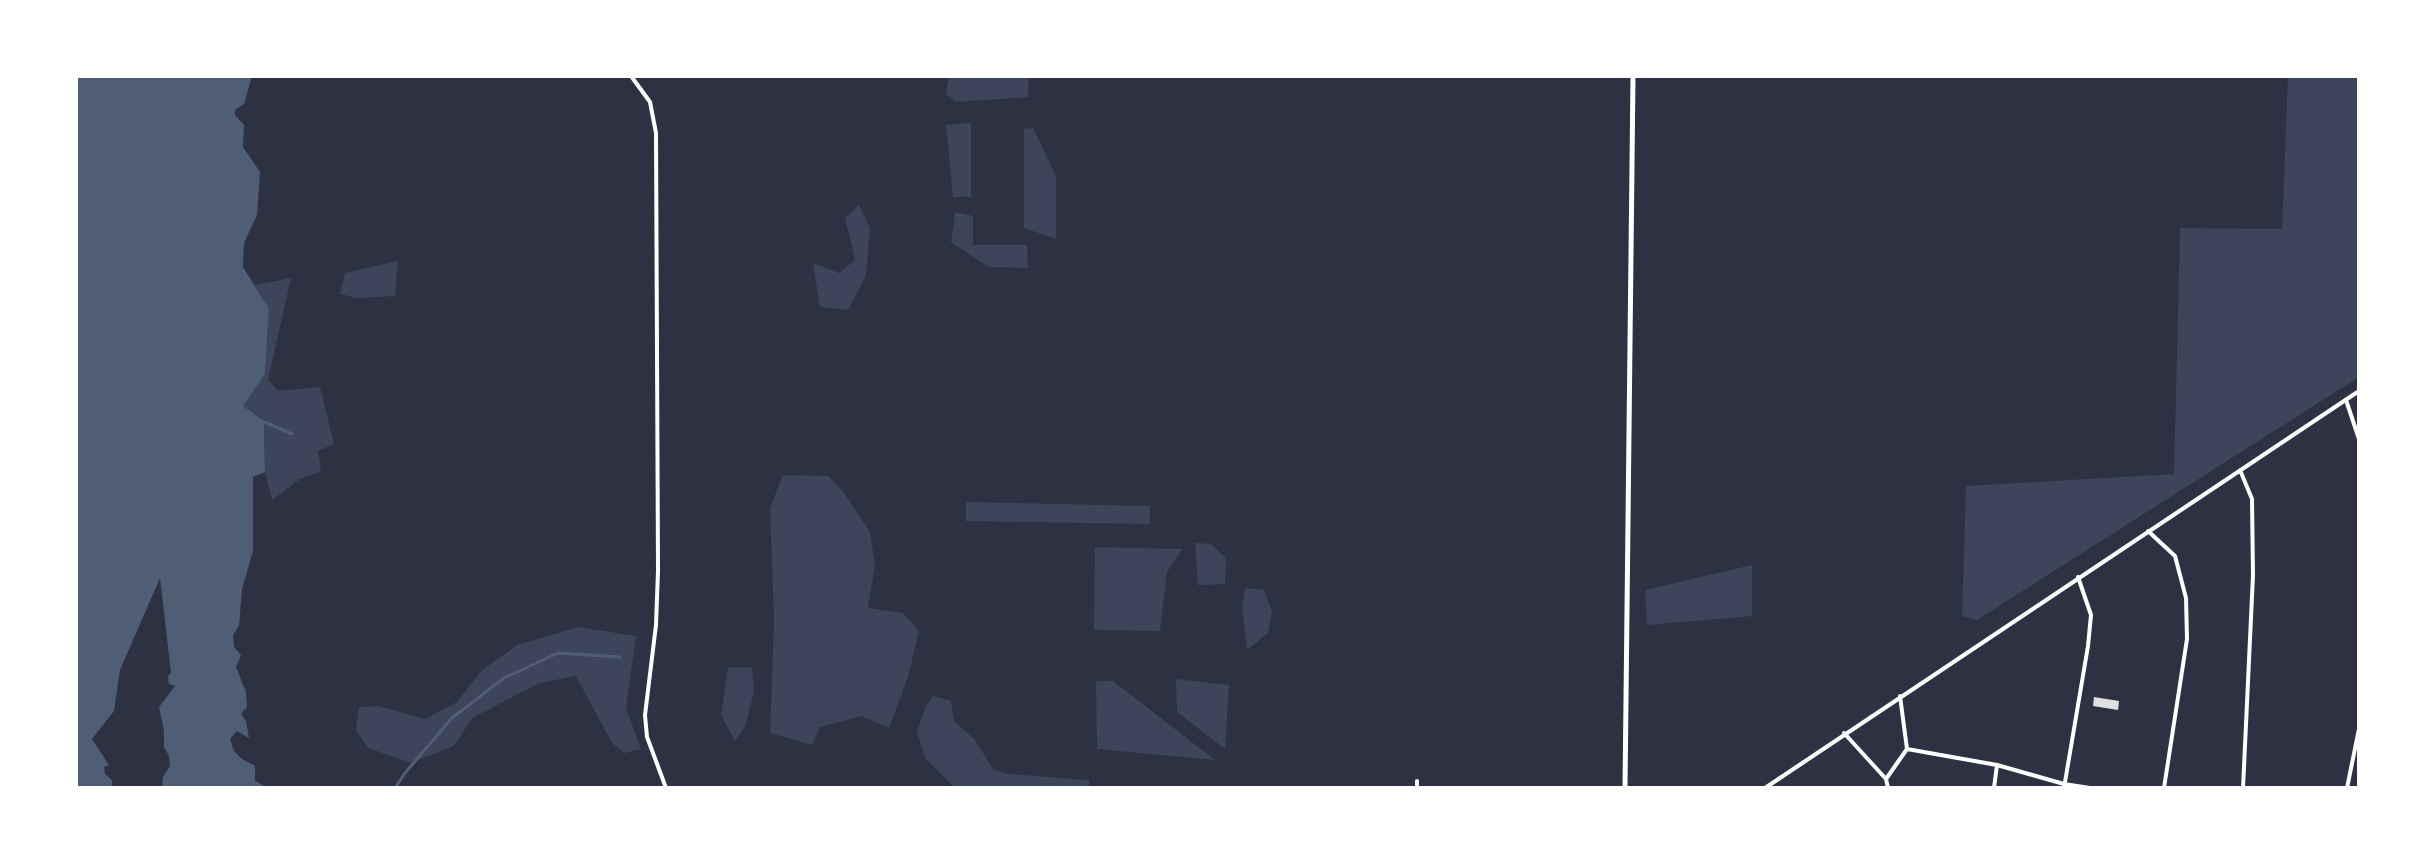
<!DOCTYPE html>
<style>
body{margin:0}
#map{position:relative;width:2435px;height:864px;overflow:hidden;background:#2d3142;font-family:"Golos Text",sans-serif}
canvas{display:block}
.frame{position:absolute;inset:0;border:78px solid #fff;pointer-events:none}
</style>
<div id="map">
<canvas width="2435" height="864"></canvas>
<div class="frame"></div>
</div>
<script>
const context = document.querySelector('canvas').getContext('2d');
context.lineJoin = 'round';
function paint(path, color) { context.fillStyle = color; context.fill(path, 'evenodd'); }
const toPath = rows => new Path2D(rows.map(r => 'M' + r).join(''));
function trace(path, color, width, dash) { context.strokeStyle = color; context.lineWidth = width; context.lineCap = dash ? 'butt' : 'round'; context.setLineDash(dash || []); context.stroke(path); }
paint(toPath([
 [949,76,1029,76,1028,97,957,102,946,94],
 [2288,76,2359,76,2359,377,1977,620,1962,616,1966,486,2174,474,2180,228,2282,229],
 [971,123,971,197,953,197,946,125],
 [1033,128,1056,176,1056,239,1024,228,1024,129],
 [859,205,870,228,866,276,848,310,820,307,813,263,839,273,855,260,845,218],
 [955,212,973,216,973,245,1027,245,1028,268,989,267,951,242],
 [398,261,395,296,356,298,340,294,345,273],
 [291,278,268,380,278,391,320,387,334,444,318,451,321,471,300,479,272,500,265,472,264,421,242,406,265,374,269,309,254,285],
 [783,475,828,476,842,490,870,532,875,565,868,608,903,613,919,631,908,677,889,728,862,716,820,727,812,745,770,733,774,620,770,508],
 [966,502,1150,506,1150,524,966,521],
 [1195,543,1211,544,1226,558,1225,584,1198,585],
 [1095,547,1182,549,1167,572,1160,631,1094,630],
 [1752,565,1752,616,1647,625,1645,590],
 [1245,588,1264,590,1272,612,1268,633,1247,650,1242,610],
 [579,627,636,636,626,708,641,749,625,753,612,743,576,676,540,683,472,718,454,746,411,763,368,748,356,730,359,707,378,706,425,719,457,702,481,671,517,645],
 [728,667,752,667,754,692,745,727,735,741,721,715],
 [1176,679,1229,685,1225,749,1177,712],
 [1096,681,1113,681,1215,760,1097,749],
 [933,696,951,701,954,721,975,740,993,769,1008,774,1089,780,1089,788,955,788,925,758,917,732,925,708]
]), '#3c4559');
paint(toPath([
 [76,76,252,76,244,104,235,110,235,115,244,125,243,147,260,172,257,215,244,243,243,267,269,309,265,374,243,406,264,421,265,472,253,477,253,551,242,589,239,626,233,635,234,647,241,655,236,667,246,692,247,707,241,714,246,721,249,738,237,731,230,739,234,751,242,759,255,766,255,781,263,785,262,788,162,788,163,777,170,766,169,756,164,747,164,731,159,707,175,686,169,684,168,676,171,673,160,578,120,670,114,711,92,739,109,765,104,767,105,774,112,780,112,788,76,788]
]), '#4f5d75');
trace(toPath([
 [262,421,292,434],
 [395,788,405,773,452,718,504,678,558,653,620,657]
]), '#4f5d75', 3);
paint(toPath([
 [2094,697,2119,701,2118,710,2093,706]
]), '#e0e0e3');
trace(toPath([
 [631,76,650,102,656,133,658,571,656,625,645,715,647,737,666,788],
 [2346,400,2359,439],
 [2240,470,2252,499,2253,575,2243,788],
 [2148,531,2175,556,2186,598,2187,639,2164,788],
 [1900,696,1907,749],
 [1844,733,1886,779,1888,788],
 [1997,765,2064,784,2090,788],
 [1886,779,1907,749,1997,765,1994,788],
 [1417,781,1417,788],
 [1765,788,2359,391],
 [2064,788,2088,646,2091,615,2078,577],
 [2347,788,2359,729]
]), '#fff', 4);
trace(toPath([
 [1625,788,1633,76]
]), '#fff', 5);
</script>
